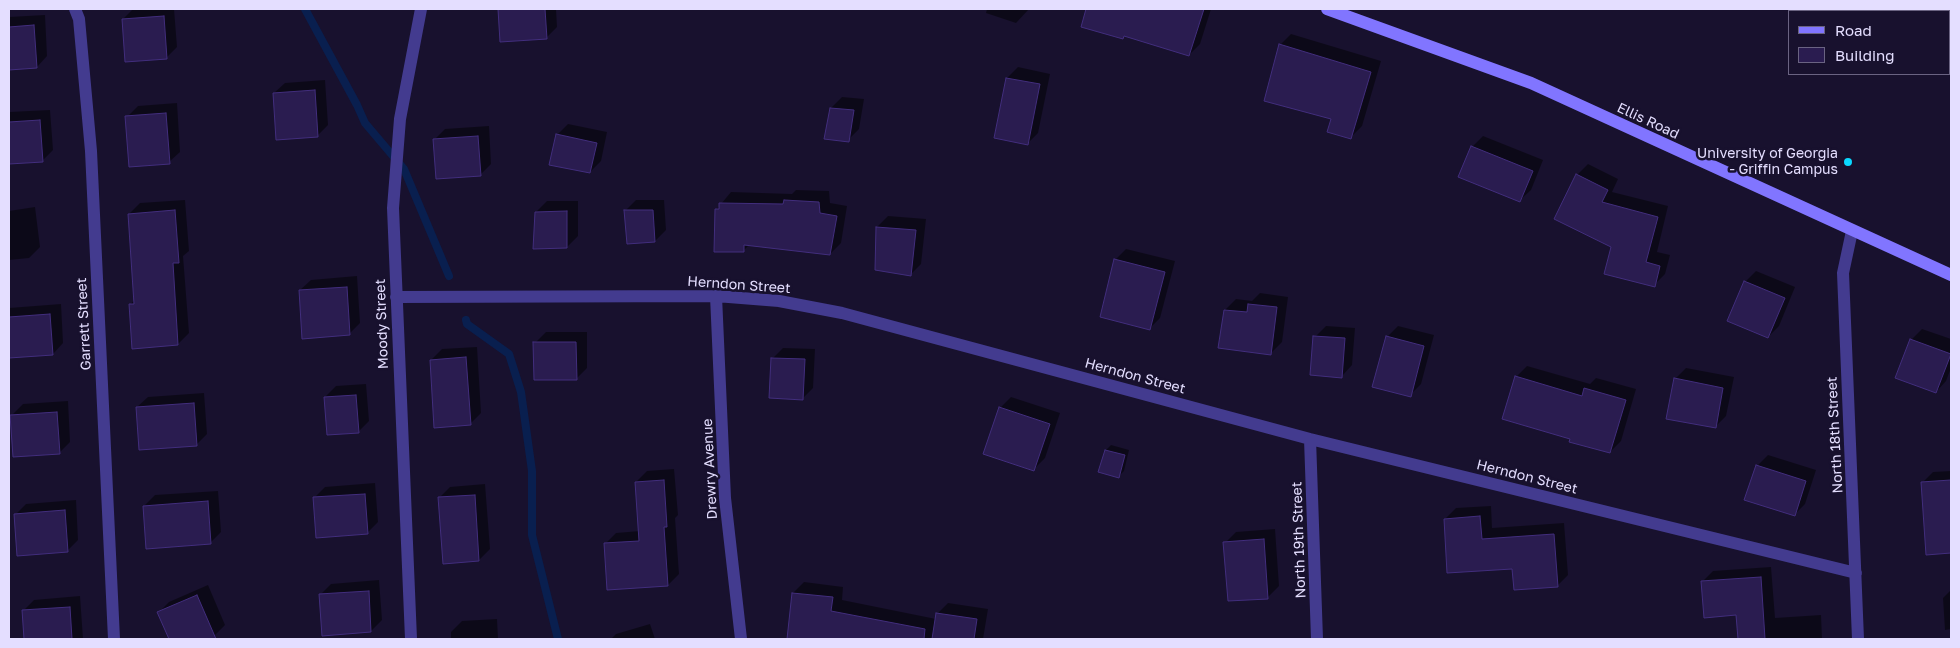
<!DOCTYPE html>
<style>
body{margin:0}
#map{position:relative;width:1960px;height:648px;overflow:hidden;background:#18112e;font-family:"Golos Text",sans-serif}
canvas{display:block}
.frame{position:absolute;inset:0;border:10px solid #e4deff;pointer-events:none}
.legend{position:absolute;left:1788px;top:10px;width:162px;height:65px;box-sizing:border-box;background:#18112e;border:1px solid #6a6382;margin:0;padding:6px 9px;list-style:none;font-size:15px;color:#e4deff}
.legend li{display:flex;align-items:center;gap:10px;height:25px}
.legend b{width:25px;border:1px solid #6a6382}
</style>
<div id="map">
<canvas width="1960" height="648"></canvas>
<div class="frame"></div>
<ul class="legend">
<li><b style="height:6px;background:#8175ff"></b>Road</li>
<li><b style="height:14px;background:#2a1c50"></b>Building</li>
</ul>
</div>
<script>
const context = document.querySelector('canvas').getContext('2d');
context.lineJoin = 'round';
function paint(path, color) { context.fillStyle = color; context.fill(path, 'evenodd'); }
const toPath = rows => new Path2D(rows.map(r => 'M' + r).join(''));
function trace(path, color, width, dash) { context.strokeStyle = color; context.lineWidth = width; context.lineCap = dash ? 'butt' : 'round'; context.setLineDash(dash || []); context.stroke(path); }
function write(font, color, halo, rows, align = 'center') {
  context.font = font + ' "Golos Text",sans-serif'; context.lineWidth = 5; context.setLineDash([]); context.textBaseline = 'middle'; context.strokeStyle = halo; context.fillStyle = color; for (const [text, x, y, turn = 0] of rows) {
    context.save(); context.translate(x, y); context.rotate((+turn || 0) * Math.PI / 180); context.textAlign = isNaN(turn) ? turn : align; if (halo) context.strokeText(text, 0, 0); context.fillText(text, 0, 0); context.restore();
  }
}
paint(toPath([
 [133,9,174,9,177,47,166,58,123,19],
 [499,9,556,9,557,27,546,38,501,41],
 [987,9,1029,9,1016,23,986,13],
 [1087,9,1211,9,1200,44,1189,55,1125,35,1123,38,1082,26],
 [45,15,47,56,37,67,9,69,9,17],
 [1291,34,1381,61,1362,126,1351,137,1332,118,1280,45],
 [1018,67,1050,74,1038,133,1027,144,1007,78],
 [325,80,328,125,317,136,274,93,285,83],
 [842,97,864,99,859,129,848,140,831,108],
 [177,103,180,152,169,162,127,117,138,106],
 [50,110,53,150,42,161,9,163,9,112],
 [568,124,607,132,601,161,590,172,557,135],
 [489,126,491,164,480,175,434,140,445,129],
 [1483,136,1543,160,1531,190,1520,200,1472,147],
 [1588,164,1618,179,1612,192,1668,206,1657,252,1670,255,1665,274,1654,285,1612,247,1577,175],
 [796,190,829,191,830,203,847,206,841,243,830,254,750,244,743,251,716,210,731,192,792,194],
 [185,200,189,251,183,256,189,333,178,344,130,305,135,299,129,214,140,203],
 [636,200,664,200,666,230,655,241,625,211],
 [547,201,578,201,578,236,567,247,536,212],
 [35,207,40,247,29,258,9,260,9,211],
 [888,216,926,219,921,264,910,275,877,227],
 [1126,249,1175,261,1160,318,1149,329,1115,260],
 [1756,271,1795,287,1779,326,1768,337,1745,282],
 [357,276,360,323,349,334,300,290,311,280],
 [1260,293,1288,297,1282,342,1271,353,1225,310,1236,299,1252,301],
 [61,304,63,343,53,354,9,357,9,308],
 [1326,326,1355,328,1352,365,1342,376,1315,337],
 [1398,326,1434,335,1421,384,1410,395,1387,337],
 [1922,329,1951,339,1951,368,1946,381,1936,392,1911,340],
 [546,332,587,332,587,368,576,379,535,343],
 [477,347,481,413,470,424,431,360,442,349],
 [783,348,815,349,813,388,802,399,772,359],
 [1527,366,1590,384,1596,378,1636,389,1621,441,1610,452,1571,439,1516,377],
 [1686,368,1734,377,1726,416,1715,427,1675,379],
 [366,384,369,421,358,432,325,397,336,386],
 [204,393,207,434,196,445,137,407,148,397],
 [1011,397,1060,413,1045,458,1034,469,1000,408],
 [68,401,70,442,59,453,12,415,23,404],
 [1111,445,1129,450,1124,471,1119,476,1106,450],
 [1768,455,1816,470,1805,504,1794,515,1757,466],
 [674,469,678,515,675,518,679,574,668,585,605,544,616,533,640,531,636,482,647,471],
 [1951,471,1951,552,1927,553,1922,483,1933,472],
 [375,483,378,522,367,533,314,498,325,487],
 [485,484,490,549,479,560,439,498,450,487],
 [218,491,221,532,210,543,144,506,155,495],
 [76,500,78,540,67,551,16,514,26,504],
 [1491,506,1492,528,1564,523,1568,575,1557,586,1513,567,1445,519,1456,508],
 [1275,529,1279,586,1268,597,1225,543,1236,532],
 [1771,567,1775,618,1821,615,1822,639,1739,639,1737,614,1702,582,1713,571],
 [379,580,382,620,371,631,320,595,331,584],
 [804,582,843,587,842,600,936,619,937,614,948,603,988,609,983,639,985,639,788,639,793,593],
 [208,585,225,625,214,636,206,639,170,639,158,613,169,602],
 [1951,590,1951,629,1945,630,1943,598],
 [80,596,83,639,25,639,23,611,34,600],
 [497,619,498,639,451,639,451,632,462,621],
 [650,624,655,639,611,639,616,634]
]), '#0007');
trace(toPath([
 [305,9,357,105,365,123,404,169,449,276],
 [466,320,467,324,509,354,521,392,532,471,532,535,558,639]
]), '#091f4f', 8);
const building = toPath([
 [498,9,545,9,547,39,500,42,498,9],
 [1086,9,1204,9,1189,56,1124,36,1123,39,1081,27,1086,9],
 [164,16,167,59,125,62,122,19,164,16],
 [34,25,37,68,9,70,9,27,34,25],
 [1279,44,1371,72,1351,139,1327,132,1331,119,1264,101,1279,44],
 [1006,78,1040,84,1028,145,994,138,1006,78],
 [315,90,318,137,276,140,273,93,315,90],
 [830,108,854,110,849,142,824,139,830,108],
 [166,113,170,164,129,167,125,116,166,113],
 [40,120,43,162,9,164,9,122,40,120],
 [556,134,597,143,590,173,549,165,556,134],
 [478,136,481,176,436,179,433,139,478,136],
 [1471,146,1533,171,1520,202,1458,177,1471,146],
 [1576,174,1608,190,1602,202,1658,217,1646,262,1660,266,1655,287,1604,274,1611,247,1554,219,1576,174],
 [784,200,819,202,820,213,837,216,830,255,744,245,744,252,714,252,715,209,719,209,719,203,783,204,784,200],
 [175,210,179,263,173,263,178,345,132,349,129,304,134,304,128,214,175,210],
 [624,210,653,210,655,242,627,244,624,210],
 [567,211,567,248,533,249,535,212,567,211],
 [876,227,916,230,911,276,875,270,876,227],
 [1114,259,1165,272,1150,330,1100,317,1114,259],
 [1744,281,1785,298,1768,338,1727,321,1744,281],
 [347,287,350,335,302,339,299,290,347,287],
 [1248,304,1277,307,1271,355,1218,348,1224,310,1247,312,1248,304],
 [50,314,53,355,9,358,9,317,50,314],
 [1313,336,1345,338,1342,378,1310,375,1313,336],
 [1386,336,1424,346,1411,397,1372,387,1386,336],
 [1910,339,1951,354,1936,393,1895,378,1910,339],
 [533,342,576,342,577,380,534,380,533,342],
 [466,357,471,425,434,428,430,360,466,357],
 [771,358,805,359,803,400,769,398,771,358],
 [1515,376,1582,396,1584,388,1626,400,1610,453,1569,442,1570,439,1502,419,1515,376],
 [1674,378,1723,388,1716,428,1666,419,1674,378],
 [356,395,359,433,327,435,324,397,356,395],
 [194,403,197,446,139,450,136,407,194,403],
 [999,407,1050,424,1034,471,983,454,999,407],
 [57,412,60,454,13,457,10,415,57,412],
 [1105,450,1125,455,1119,478,1098,472,1105,450],
 [1756,465,1806,481,1795,516,1744,500,1756,465],
 [664,480,667,527,664,527,668,586,607,590,604,543,639,541,635,482,664,480],
 [1951,480,1951,553,1926,555,1921,482,1951,480],
 [365,494,368,534,316,538,313,497,365,494],
 [475,495,479,561,443,564,438,497,475,495],
 [208,501,211,544,146,549,143,506,208,501],
 [65,510,68,552,17,556,14,514,65,510],
 [1480,516,1482,539,1554,534,1558,587,1514,590,1512,569,1447,573,1444,519,1480,516],
 [1264,539,1268,599,1228,601,1223,542,1264,539],
 [1761,577,1765,639,1738,639,1736,615,1704,618,1701,581,1761,577],
 [369,591,371,632,322,636,319,594,369,591],
 [792,593,833,597,831,611,925,629,924,639,787,639,792,593],
 [197,595,216,639,169,639,157,612,197,595],
 [70,607,72,639,24,639,22,610,70,607],
 [936,613,977,619,974,639,932,639,936,613]
]);
paint(building, '#2a1c50');
trace(building, '#422e7d', 1);
trace(toPath([
 [75,9,79,19,91,151,114,639],
 [1852,231,1843,273,1858,639],
 [716,296,725,498,741,639],
 [396,297,716,296,779,301,842,313,1310,439,1856,573],
 [1310,439,1317,639],
 [411,639,393,208,400,119,421,9]
]), '#433b8f', 12);
trace(toPath([
 [1327,9,1531,83,1951,275]
]), '#8175ff', 12);
for (const [x, y, r, color] of [
 [1848,162,5,"#0ad8ff"]
]) { const dot = new Path2D(); dot.arc(x, y, r, 0, 2 * Math.PI); context.fillStyle = color; context.fill(dot); trace(dot, '#18112e', 2); }
write('14px', '#e4deff', '#18112e', [
 ["Ellis Road",1648,121,25],
 ["Herndon Street",739,285,4],
 ["Garrett Street",84,324,-93],
 ["Moody Street",382,324,-92],
 ["Herndon Street",1135,376,15],
 ["North 18th Street",1835,435,-93],
 ["Drewry Avenue",710,469,-93],
 ["Herndon Street",1527,477,14],
 ["North 19th Street",1299,540,-92]
]);
write('14px', '#e4deff', '#18112e', [
 ["University of Georgia",1838,154],
 ["- Griffin Campus",1838,170]
], 'right');
</script>
